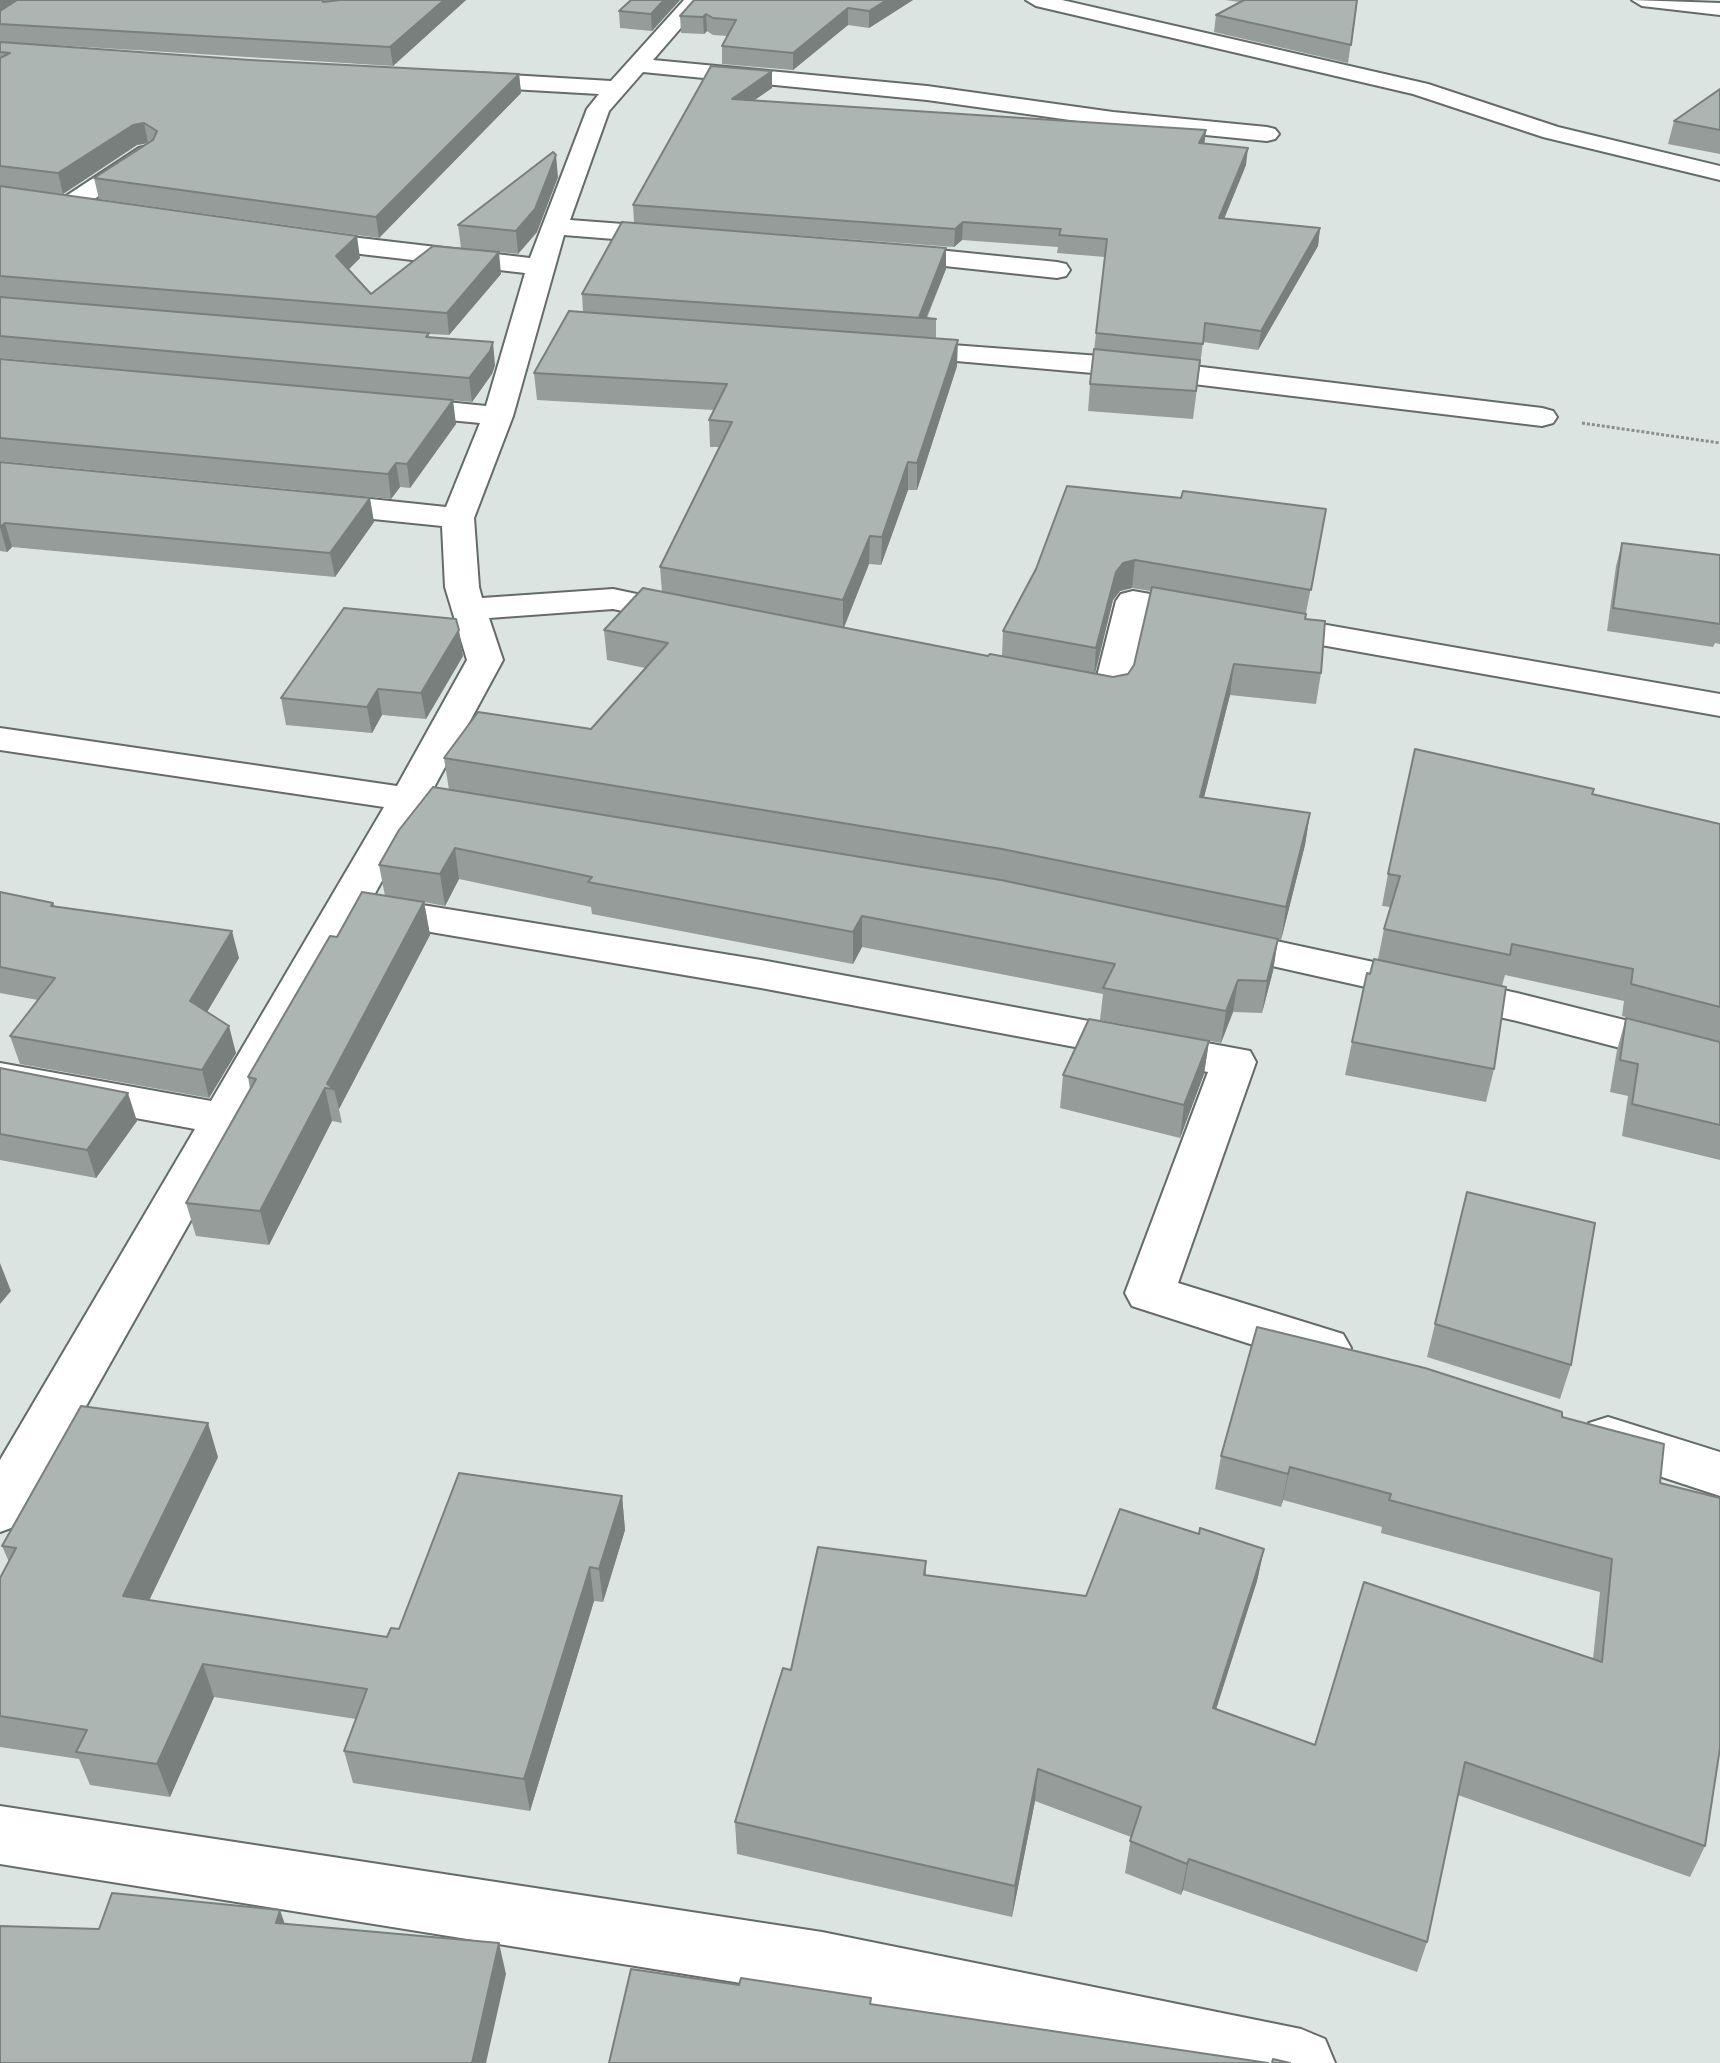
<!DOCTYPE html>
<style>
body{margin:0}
canvas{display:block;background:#dce4e2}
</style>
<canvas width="1720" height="2063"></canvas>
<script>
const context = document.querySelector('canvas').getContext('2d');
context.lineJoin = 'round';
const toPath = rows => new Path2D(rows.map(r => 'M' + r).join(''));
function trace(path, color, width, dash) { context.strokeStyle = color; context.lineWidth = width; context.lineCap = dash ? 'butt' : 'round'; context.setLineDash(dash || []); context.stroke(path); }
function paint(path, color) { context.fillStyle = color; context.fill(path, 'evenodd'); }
const minor = toPath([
 [684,0,705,0,653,60,927,86,1113,112,1267,127,1275,129,1279,134,1275,139,1267,141,1113,126,927,100,643,72,609,111,570,220,676,228,685,231,689,236,685,241,676,244,564,235,513,416,474,518,479,587,482,598,613,589,699,607,704,614,699,621,687,624,613,609,489,618,503,660,432,791,497,802,502,810,497,818,483,822,420,812,373,897,761,960,1250,1051,1256,1062,1178,1283,1343,1334,1351,1348,1343,1362,1325,1368,1132,1306,1125,1293,1208,1072,761,988,360,920,19,1525,0,1532,0,1460,195,1129,0,1093,0,1063,211,1101,384,807,0,750,0,728,397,786,467,660,445,587,442,526,314,513,303,510,298,503,303,496,314,493,446,507,480,423,397,415,387,412,382,406,387,400,397,397,486,406,525,273,300,247,291,244,287,239,291,234,300,231,530,258,587,109,599,94,459,86,448,79,459,72,611,81,684,0],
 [1026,0,1062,0,1428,84,1558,127,1720,166,1720,180,1543,137,1413,94,1036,6,1026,0],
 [1632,0,1720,3,1720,15,1642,6,1632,0],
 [147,146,155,148,159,153,155,158,75,212,57,212,54,207,57,202,139,148,147,146],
 [888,245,1057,262,1066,264,1070,270,1066,276,1057,278,879,259,875,253,879,247,888,245],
 [898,341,1127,358,1542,408,1553,411,1557,417,1553,423,1542,426,1127,376,888,355,884,349,888,343,898,341],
 [1133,591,1720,694,1720,716,1147,614,1129,694,1124,702,1111,705,1056,694,1051,686,1056,678,1069,675,1096,680,1116,601,1121,594,1133,591],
 [1216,928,1517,993,1720,1044,1720,1074,1517,1021,1201,950,1195,941,1201,932,1216,928],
 [1608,1417,1720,1452,1720,1496,1589,1453,1581,1438,1589,1423,1608,1417],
 [0,1806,822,1932,1301,2029,1325,2039,1335,2063,1140,2063,822,1996,0,1864,0,1806]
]);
trace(minor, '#646b69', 4);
trace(toPath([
 [1582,423,1720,443]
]), '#898f8d', 3, [3, 2]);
paint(minor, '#fff');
paint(toPath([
 [0,0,332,0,331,1,340,0,466,0,393,66,37,44,250,60,519,74,521,93,379,238,99,199,94,178,148,143,137,145,63,194,1,186,360,258,348,270,371,294,501,274,449,335,429,334,429,337,495,365,492,374,472,402,0,358],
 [631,0,680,0,652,31,620,28,619,11],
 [913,0,869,28,848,25,793,70,722,64,722,46,727,36,713,35,707,31,704,34,681,33,680,16],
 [1225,0,1357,0,1348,63,1214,32,1216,15,1240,2],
 [772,71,772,88,754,100,1206,130,1204,143,1246,165,1224,219,1320,228,1318,246,1258,350,1203,342,1193,419,1088,411,1090,384,1105,257,1057,253,1058,247,962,240,954,247,634,223,633,205],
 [1720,89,1720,154,1668,144,1674,121],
 [558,177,537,232,518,254,461,248,458,225],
 [946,248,946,269,927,318,936,319,936,338,957,366,917,490,908,490,881,565,869,564,844,628,988,656,1002,656,1003,631,1036,569,1321,536,1305,618,1321,673,1316,704,1230,695,1204,797,1310,813,1305,845,1281,940,1278,939,1273,971,1262,1013,1233,1012,1221,1043,1100,1020,1103,994,862,947,853,964,592,914,591,907,459,879,445,906,424,902,430,935,339,1109,342,1123,332,1121,269,1245,196,1236,186,1203,250,1089,248,1077,337,937,385,896,379,865,449,790,444,758,591,729,645,668,607,660,604,630,662,592,660,567,719,447,710,447,709,420,714,410,537,400,534,373,583,312,582,294],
 [1132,588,1151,591,1134,665,1128,674,1113,677,1095,674,1113,600,1120,591],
 [0,359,456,424,410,488,400,487,391,499,0,461],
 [0,462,374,522,335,577,12,547,7,552,0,551],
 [1622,543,1720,555,1720,644,1715,643,1713,647,1607,631,1616,566],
 [463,656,426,719,382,715,372,733,286,725,281,698],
 [1593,794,1720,824,1720,1042,1622,1016,1624,1001,1505,975,1502,986,1494,1069,1486,1102,1345,1075,1352,1042,1370,974,1378,959,1384,929,1390,907,1382,906,1388,874],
 [0,892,53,903,55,906,239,958,207,1012,236,1053,209,1098,20,1064,10,1036,38,1000,0,993],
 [1626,1018,1720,1042,1720,1160,1622,1136,1628,1096,1610,1092,1617,1050],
 [1209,1041,1204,1074,1180,1138,1060,1108,1063,1075],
 [0,1068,137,1121,96,1178,0,1160],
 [1467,1192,1571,1365,1560,1399,1427,1357],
 [1562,1417,1660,1483,1705,1846,1690,1877,1458,1795,1427,1942,1417,1972,1183,1890,1181,1895,1125,1873,1131,1837,1035,1801,1012,1917,737,1854,735,1822,791,1670,926,1561,926,1575,1086,1596,1199,1534,1264,1549,1257,1581,1216,1710,1315,1745,1593,1659,1600,1592,1381,1533,1382,1527,1283,1500,1281,1507,1215,1489,1221,1456],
 [218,1457,149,1600,387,1637,622,1496,625,1530,603,1602,594,1601,530,1811,353,1783,344,1751,356,1719,214,1697,170,1797,90,1785,79,1759,0,1747,0,1578,9,1562,2,1546]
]), '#959c99');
paint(toPath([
 [0,0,18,0,0,11],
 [444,0,466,0,393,66,390,47],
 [664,0,680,0,652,31,651,14],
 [887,0,913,0,869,28,869,11],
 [848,8,848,25,793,70,793,53],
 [706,14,707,31,704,34,703,17],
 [772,71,772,88,732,116,732,99],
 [519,74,521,93,379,238,376,217],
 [144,123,148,143,137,145,63,194,58,173,133,125],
 [1206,130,1204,147,1199,143],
 [1248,148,1246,165,1217,236,1219,218],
 [556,155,558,177,537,232,518,254,516,231],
 [963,222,962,240,954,247,955,229],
 [1320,228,1318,246,1258,350,1261,331],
 [357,236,360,258,340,278,336,256],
 [946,248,946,269,926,318,919,318],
 [499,252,501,274,449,335,447,313],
 [958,340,957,366,917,490,917,463],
 [493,342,495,365,492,374,472,402,469,378],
 [453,400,456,424,410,488,407,464],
 [908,462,908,490,881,565,882,537],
 [396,463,400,487,391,499,388,474],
 [370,498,374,522,335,577,330,553],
 [5,523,12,547,7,552,0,527],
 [870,536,869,564,843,629,843,600],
 [1135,560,1132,588,1120,591,1113,600,1094,677,1096,648,1116,572,1123,563],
 [459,630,463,656,426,719,421,693],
 [1234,664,1230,695,1196,829,1200,797],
 [378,689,382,715,372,733,367,707],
 [1310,813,1305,845,1281,940,1286,907],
 [455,848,459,879,445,906,440,874],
 [424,902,430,935,339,1109,334,1089,327,1084],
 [862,916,862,947,853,964,853,932],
 [232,931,239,958,197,1029,190,1001],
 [1278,939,1273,971,1262,1013,1267,981],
 [1238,980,1233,1012,1221,1043,1226,1011],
 [229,1026,236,1053,209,1098,202,1070],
 [1209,1041,1204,1074,1180,1138,1184,1105],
 [325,1088,332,1121,269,1245,260,1211],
 [128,1093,137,1121,96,1178,87,1150],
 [0,1263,11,1291,0,1304],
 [208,1423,218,1457,135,1630,123,1596],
 [1290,1467,1283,1500,1281,1507,1288,1474],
 [622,1496,625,1530,603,1602,599,1569],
 [1264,1549,1257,1581,1206,1740,1213,1708],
 [590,1567,594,1601,530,1811,524,1779],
 [203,1664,214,1697,170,1797,157,1764],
 [1038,1769,1035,1801,1012,1917,1015,1886],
 [1189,1859,1183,1890,1181,1895,1187,1864],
 [280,1910,291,1942,276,1923],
 [499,1943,506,1974,486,2063,472,2063]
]), '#797f7d');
const building = toPath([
 [17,0,322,0,323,2,340,0,444,0,390,47,0,24,0,11,17,0],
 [631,0,664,0,651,14,619,11,631,0],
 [694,0,887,0,869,11,848,8,793,53,722,46,736,20,713,18,706,14,703,17,680,16,694,0],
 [1244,0,1357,0,1351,45,1216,15,1244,0],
 [0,42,250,60,519,74,376,217,94,178,153,140,157,131,144,123,133,125,58,173,0,166,0,58,10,53,0,52,0,42],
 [711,66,772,71,732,99,1206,130,1199,143,1248,148,1219,218,1320,228,1261,331,1205,323,1203,344,1096,333,1107,239,1059,235,1061,229,963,222,955,229,633,205,711,66],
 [1720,89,1720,130,1674,121,1720,89],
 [553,152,556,155,535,209,516,231,458,225,553,152],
 [0,186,357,236,336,256,371,294,433,246,499,252,447,313,0,276,0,186],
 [622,222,946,248,919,317,936,319,582,294,622,222],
 [0,297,429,333,426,337,493,342,490,351,469,378,0,336,0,297],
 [569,311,958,340,917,463,908,462,882,537,870,536,843,600,660,567,732,422,709,420,727,384,534,373,569,311],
 [1094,349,1200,360,1196,391,1090,384,1094,349],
 [0,359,453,400,407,464,396,463,388,474,0,438,0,359],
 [0,462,370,498,330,553,5,523,0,527,0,462],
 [1067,486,1181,498,1183,491,1326,509,1311,590,1135,560,1123,563,1116,572,1096,648,1003,631,1036,569,1067,486],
 [1622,543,1720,555,1720,624,1613,608,1622,543],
 [1152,587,1306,614,1305,619,1325,621,1321,673,1234,664,1200,797,1310,813,1286,907,1002,849,444,758,478,712,591,729,668,643,604,630,643,588,988,656,990,654,1113,677,1128,674,1134,665,1152,587],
 [344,608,456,619,459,630,421,693,378,689,367,707,281,698,344,608],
 [1415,749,1594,789,1592,794,1720,824,1720,1007,1631,984,1633,969,1512,944,1510,955,1384,929,1400,876,1388,874,1415,749],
 [433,787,1001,880,1278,939,1267,981,1238,980,1226,1011,1103,988,1115,964,862,916,853,932,588,882,592,877,455,848,440,874,379,865,399,830,433,787],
 [0,892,53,903,51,906,232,931,190,1001,229,1026,202,1070,10,1036,55,978,0,967,0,892],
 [362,892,424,902,327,1084,334,1089,325,1088,260,1211,186,1203,256,1079,248,1077,330,936,337,937,362,892],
 [1374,959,1506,987,1494,1069,1352,1042,1367,973,1370,974,1374,959],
 [1626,1018,1720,1042,1720,1125,1632,1104,1638,1064,1620,1060,1626,1018],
 [1089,1019,1209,1041,1184,1105,1063,1075,1089,1019],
 [0,1068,128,1093,87,1150,0,1134,0,1068],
 [1467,1192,1595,1223,1571,1365,1435,1324,1467,1192],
 [1257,1327,1425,1368,1562,1412,1562,1417,1664,1444,1660,1483,1720,1498,1720,1748,1705,1846,1465,1762,1427,1942,1189,1859,1187,1864,1130,1841,1141,1807,1038,1769,1015,1886,735,1822,783,1668,791,1670,818,1547,926,1561,924,1575,1086,1596,1120,1509,1199,1534,1200,1528,1264,1549,1213,1708,1315,1745,1364,1582,1602,1662,1612,1559,1389,1500,1391,1494,1290,1467,1288,1474,1221,1456,1257,1327],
 [81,1406,208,1423,123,1596,387,1637,391,1628,399,1629,459,1473,622,1496,599,1569,590,1567,524,1779,344,1751,367,1689,203,1664,157,1764,76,1752,87,1730,0,1716,0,1578,16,1548,2,1546,81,1406],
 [112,1893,280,1910,276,1923,499,1943,472,2063,0,2063,0,1926,99,1929,112,1893],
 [631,1969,739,1985,741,1978,871,1998,870,2004,1268,2063,609,2063,631,1969],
 [1273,2059,1290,2063,1272,2063,1273,2059]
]);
paint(building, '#adb5b2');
trace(building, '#797f7d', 2);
</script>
